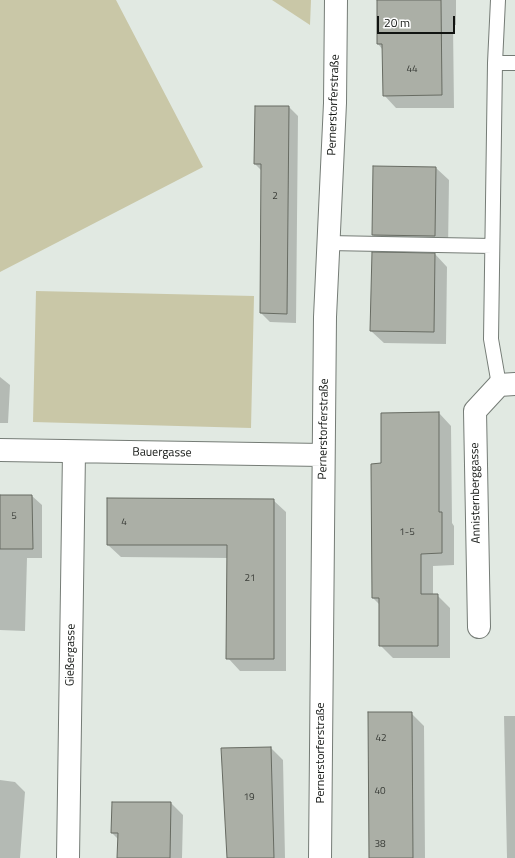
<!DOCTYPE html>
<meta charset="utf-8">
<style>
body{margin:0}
#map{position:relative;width:515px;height:858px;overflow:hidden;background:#e1e9e2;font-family:"Titillium Web",sans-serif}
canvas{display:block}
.scale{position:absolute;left:377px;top:16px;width:78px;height:18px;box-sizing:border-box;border:2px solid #111411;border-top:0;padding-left:5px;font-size:12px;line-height:14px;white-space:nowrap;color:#111411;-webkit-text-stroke:3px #fff;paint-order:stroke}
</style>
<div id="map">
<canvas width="515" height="858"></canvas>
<div class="scale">20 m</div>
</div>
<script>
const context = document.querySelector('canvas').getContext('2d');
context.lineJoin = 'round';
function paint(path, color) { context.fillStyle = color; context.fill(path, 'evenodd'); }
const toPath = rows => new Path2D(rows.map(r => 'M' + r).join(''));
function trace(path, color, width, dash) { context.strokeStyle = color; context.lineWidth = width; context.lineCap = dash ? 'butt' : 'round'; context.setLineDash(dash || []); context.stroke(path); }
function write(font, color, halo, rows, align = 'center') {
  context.font = font + ' "Titillium Web",sans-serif'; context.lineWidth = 3; context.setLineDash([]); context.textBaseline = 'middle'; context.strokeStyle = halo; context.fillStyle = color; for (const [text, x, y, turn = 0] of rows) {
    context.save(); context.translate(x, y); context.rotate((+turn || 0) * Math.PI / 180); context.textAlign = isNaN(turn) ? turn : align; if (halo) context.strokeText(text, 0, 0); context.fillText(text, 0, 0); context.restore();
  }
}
paint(toPath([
 [0,0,116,0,203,167,0,272],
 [272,0,311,0,310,25],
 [36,291,254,296,251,428,33,422]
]), '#c9c7a7');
paint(toPath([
 [378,0,456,0,456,25,453,25,454,108,396,108,384,95,383,50,378,44],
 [289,107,298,116,296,323,270,322,261,313,262,171,255,164],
 [374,167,436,168,449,180,448,249,386,248,373,235],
 [435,254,447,267,446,344,384,343,371,331],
 [0,377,10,385,8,423,0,423],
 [439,413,451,426,452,523,454,526,454,565,433,566,433,595,437,595,450,608,450,658,393,658,380,645,380,605,373,598,382,464],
 [0,496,32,496,42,505,42,558,27,558,25,631,0,630],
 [273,500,286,512,286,671,240,671,228,658,228,558,121,557,108,545],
 [411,713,424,726,425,858,370,858],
 [504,716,515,716,515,858,507,858],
 [271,748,283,760,285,858,228,858],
 [0,780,15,782,25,792,20,858,0,858],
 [171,803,183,815,182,858,118,858,118,839,112,833]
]), '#0003');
const building = toPath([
 [377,0,441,0,442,95,383,96,382,44,377,44,377,0],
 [255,106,289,106,287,314,260,313,261,164,254,164,255,106],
 [373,166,436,167,435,236,372,235,373,166],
 [372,252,435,253,434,332,370,331,372,252],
 [439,412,439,512,442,512,442,553,421,554,421,594,438,594,438,646,379,646,379,598,372,598,371,464,381,463,381,413,439,412],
 [0,495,32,495,33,549,0,549,0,495],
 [107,498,274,499,274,659,226,659,227,545,107,545,107,498],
 [368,712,412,712,413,858,369,858,368,712],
 [271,747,274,858,227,858,221,748,271,747],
 [112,802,171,802,170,858,117,858,118,833,111,833,112,802]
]);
paint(building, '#abafa6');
trace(building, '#676b62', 1);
const lane = toPath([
 [495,63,498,0],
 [328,243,492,246],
 [499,385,491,339,495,63,515,63]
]);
const street = toPath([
 [0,450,323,455],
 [479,627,475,411,499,385,515,384],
 [68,858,74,452],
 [320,858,325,317,335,103,336,0]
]);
trace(lane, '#757c76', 16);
trace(street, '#757c76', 24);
trace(lane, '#fff', 14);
trace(street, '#fff', 22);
write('10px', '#383b36', null, [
 ["44",412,70],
 ["2",275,197],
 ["5",14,517],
 ["4",124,523],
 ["1-5",407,533],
 ["21",250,579],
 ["42",381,739],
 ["40",380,792],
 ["19",249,798],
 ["38",380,845]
]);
write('12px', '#111411', '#fff', [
 ["Pernerstorferstraße",334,105,-88],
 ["Pernerstorferstraße",324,429,-89],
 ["Bauergasse",162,453,1],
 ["Annisternberggasse",476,493,-91],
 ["Gießergasse",71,655,-89],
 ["Pernerstorferstraße",321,753,-90]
]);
</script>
